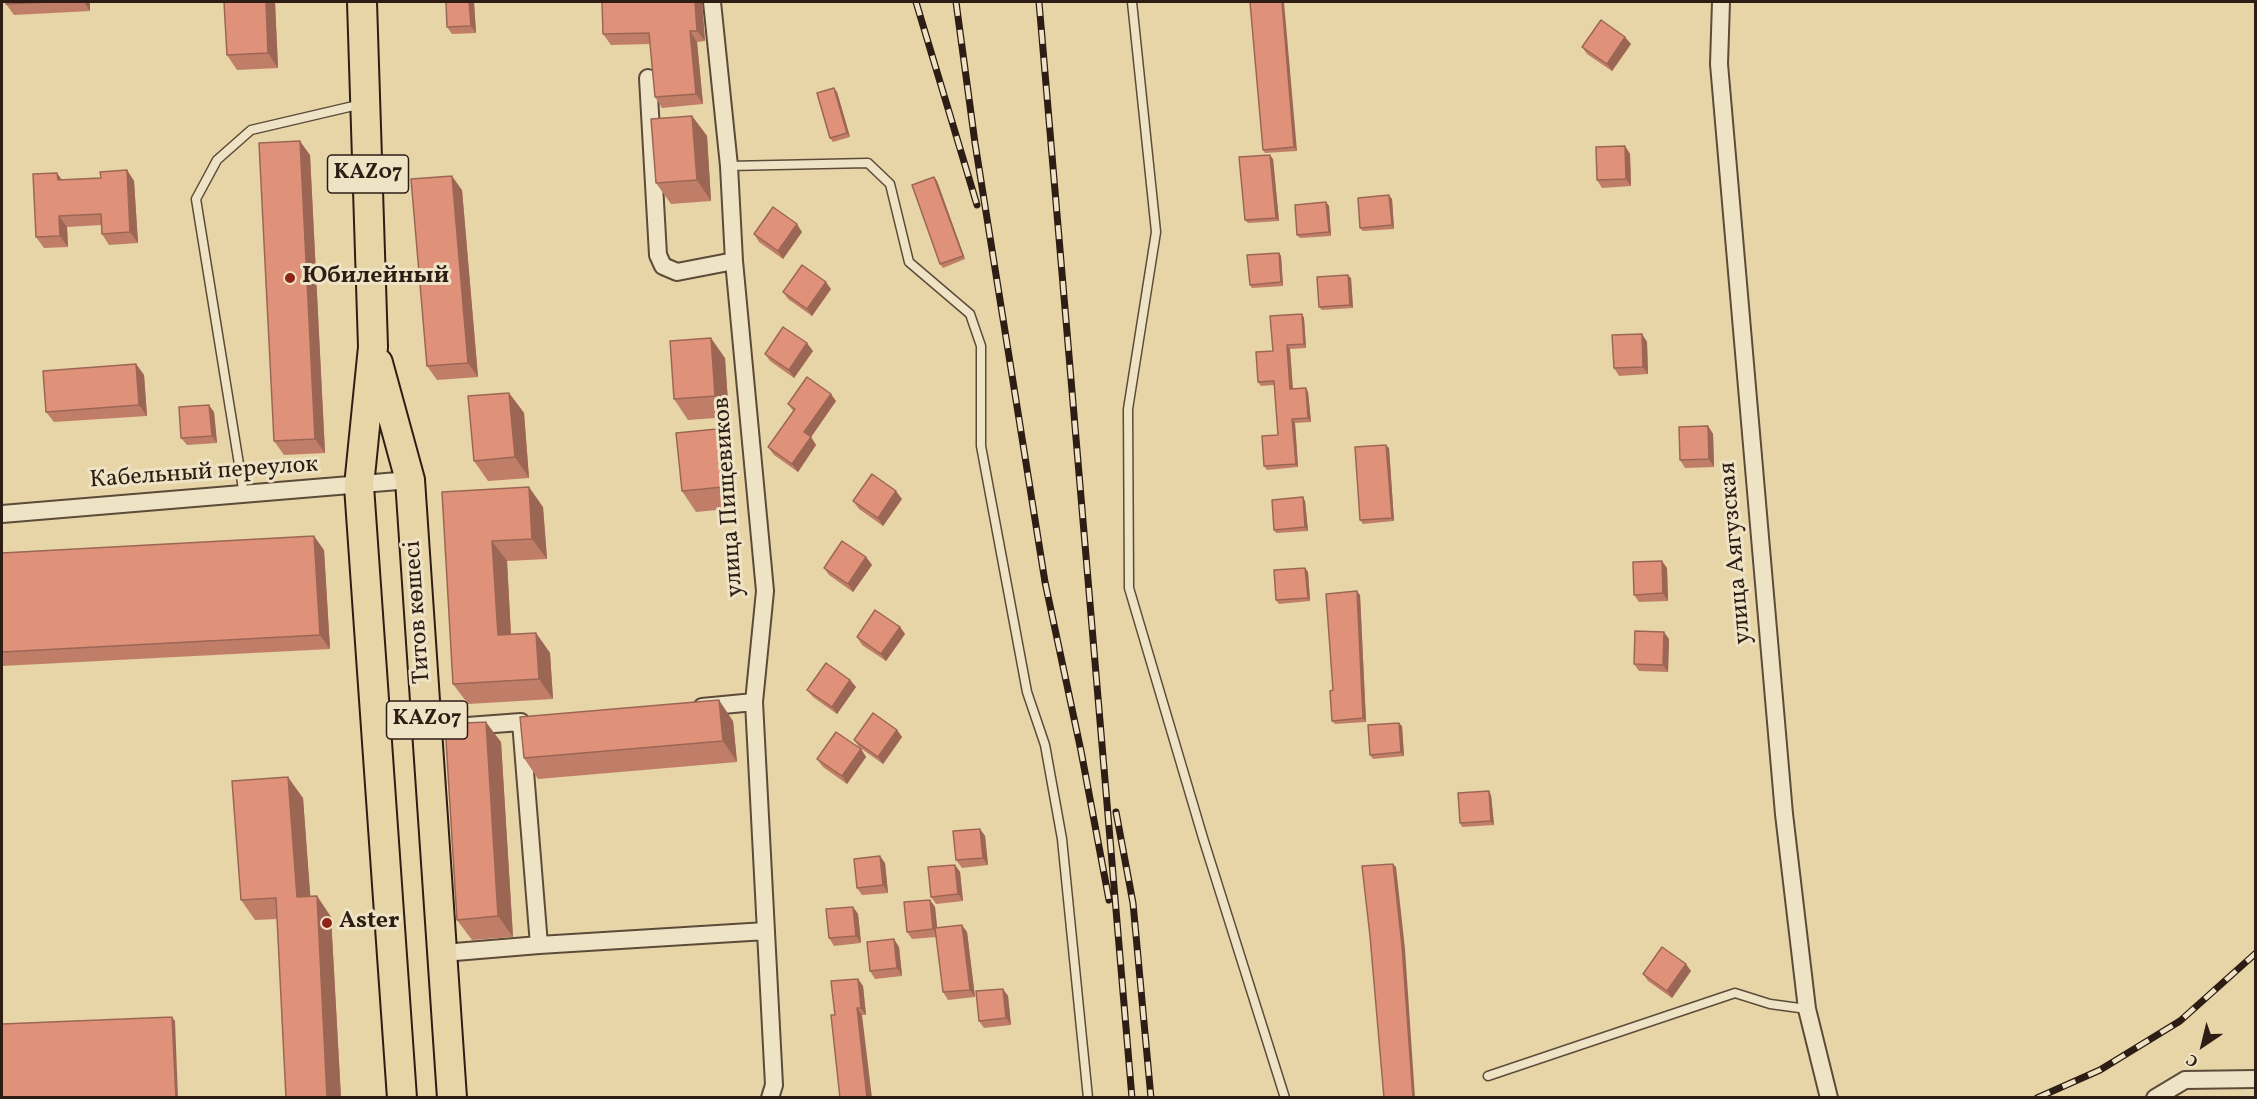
<!DOCTYPE html>
<meta charset="utf-8">
<style>
body{margin:0}
#map{position:relative;width:2257px;height:1099px;overflow:hidden;background:#e7d4a7;font-family:Vollkorn,serif}
canvas{display:block}
.frame{position:absolute;inset:0;border:3px solid #2e1d14;pointer-events:none}
.north{position:absolute;left:2173px;top:1015px;width:60px;height:60px;-webkit-text-stroke:4px #efe3c6;paint-order:stroke;rotate:215deg;font-size:16px;font-weight:700;line-height:24px;text-align:center;color:#2e1d14}
.north::after{content:'';display:block;margin:auto;width:21px;height:27px;background:#2e1d14;clip-path:polygon(50% 0,100% 100%,50% 72%,0 100%)}
</style>
<div id="map">
<canvas width="2257" height="1099"></canvas>
<div class="frame"></div>
<div class="north">С</div>
</div>
<script>
const context = document.querySelector('canvas').getContext('2d');
context.lineJoin = 'round';
const toPath = rows => new Path2D(rows.map(r => 'M' + r).join(''));
function trace(path, color, width, dash) { context.strokeStyle = color; context.lineWidth = width; context.lineCap = dash ? 'butt' : 'round'; context.setLineDash(dash || []); context.stroke(path); }
function paint(path, color) { context.fillStyle = color; context.fill(path, 'evenodd'); }
function write(font, color, halo, rows, align = 'center') {
  context.font = font + ' Vollkorn,serif'; context.lineWidth = 6; context.setLineDash([]); context.textBaseline = 'middle'; context.strokeStyle = halo; context.fillStyle = color; for (const [text, x, y, turn = 0] of rows) {
    context.save(); context.translate(x, y); context.rotate((+turn || 0) * Math.PI / 180); context.textAlign = isNaN(turn) ? turn : align; if (halo) context.strokeText(text, 0, 0); context.fillText(text, 0, 0); context.restore();
  }
}
const service = toPath([
 [1132,2,1156,232,1128,409,1129,588,1203,838,1285,1098],
 [729,166,868,163,890,184,909,262,970,314,981,346,981,446,1027,692,1045,745,1062,839,1088,1098],
 [244,495,196,199,217,160,251,130,362,104],
 [1488,1076,1735,993,1770,1004,1807,1009]
]);
const minor = toPath([
 [712,2,729,166,734,261,765,591,754,702,774,1085,770,1098],
 [1721,2,1719,64,1784,814,1807,1009,1829,1098],
 [648,78,658,255,663,266,677,272,734,261],
 [2,514,410,480],
 [702,707,754,702],
 [427,729,521,722,539,945,443,953],
 [539,945,766,931],
 [2155,1098,2185,1080,2256,1079]
]);
const trunk = toPath([
 [362,2,373,347,359,486,402,1098],
 [378,363,410,480,452,1098]
]);
trace(service, '#5c4b39', 11);
trace(minor, '#5c4b39', 20);
trace(trunk, '#2e1d14', 32);
trace(service, '#efe3c6', 8);
trace(minor, '#efe3c6', 16);
trace(trunk, '#e7d4a7', 28);
const rail = toPath([
 [916,2,977,205],
 [956,2,975,143,1045,582,1081,751,1109,900],
 [1039,2,1132,1098],
 [1116,812,1133,903,1151,1098],
 [2037,1098,2100,1070,2180,1021,2256,953]
]);
trace(rail, '#2e1d14', 7);
trace(rail, '#efe3c6', 4.5, [14]);
paint(toPath([
 [6,2,90,2,90,11,14,15,6,4],
 [275,2,278,68,237,70,227,55],
 [446,2,474,2,476,33,452,34,447,27],
 [602,2,702,2,705,41,697,42,703,104,662,108,655,97,650,44,611,45,603,34],
 [1250,2,1297,151,1265,153,1263,150],
 [1631,44,1612,71,1587,54,1582,47],
 [837,92,850,137,833,142,830,138],
 [692,116,707,136,711,201,671,204,656,183],
 [1625,146,1630,154,1631,186,1602,188,1597,180],
 [310,155,325,453,284,455,274,441],
 [1273,159,1279,221,1248,223,1245,220],
 [127,170,134,181,138,243,109,245,102,234,101,225,67,227,68,247,44,248,36,237,62,180,101,178],
 [934,177,937,181,965,259,943,268,940,264],
 [462,190,478,377,437,380,427,366],
 [1392,199,1394,229,1363,231,1360,228],
 [1326,202,1329,206,1331,236,1300,238,1297,235],
 [802,232,783,259,759,242,754,234],
 [1279,253,1281,256,1283,286,1252,288,1250,285],
 [1351,278,1353,308,1322,310,1319,307],
 [831,289,812,316,788,299,783,292],
 [1302,314,1304,318,1306,348,1290,349,1293,389,1306,388,1308,392,1311,422,1295,423,1298,467,1267,470,1264,466,1278,435,1274,385,1261,386,1258,382,1273,351],
 [1642,334,1647,342,1648,374,1619,376,1614,368],
 [813,351,794,378,770,361,765,354],
 [725,358,729,417,688,420,674,399],
 [136,364,144,375,147,416,54,422,46,412],
 [509,393,524,413,529,478,488,481,474,461],
 [836,401,811,437,816,445,798,472,774,455,768,447,794,412,788,404],
 [214,412,217,443,187,445,181,438],
 [1708,426,1713,434,1714,467,1685,468,1680,460],
 [1389,448,1394,521,1363,524,1360,520],
 [731,450,737,508,696,512,682,491],
 [442,492,543,507,547,559,507,561,511,634,536,633,550,653,553,699,468,704,453,684],
 [902,499,883,526,859,509,853,501],
 [1305,501,1308,531,1276,533,1274,530],
 [324,550,330,649,2,666,2,553],
 [866,557,872,565,853,592,829,575,824,568],
 [1305,568,1308,572,1310,601,1279,604,1276,600],
 [1667,568,1668,601,1639,602,1634,595],
 [1360,595,1366,722,1335,724,1332,721,1333,690],
 [900,627,905,634,886,661,862,645,857,637],
 [1669,639,1668,672,1639,671,1634,664],
 [850,680,856,687,837,714,813,697,807,690],
 [733,721,737,762,538,779,524,758],
 [1402,726,1404,756,1373,759,1370,755],
 [897,730,902,737,883,764,859,747,854,740],
 [501,742,513,937,472,940,457,920],
 [861,749,866,757,847,784,823,767,817,759],
 [1491,795,1494,825,1462,827,1460,823],
 [303,798,310,897,317,896,331,917,341,1098,286,1098,277,919,255,920,241,900],
 [980,829,985,836,988,865,962,868,956,860],
 [885,863,888,893,862,895,857,888],
 [955,865,960,872,963,901,936,904,931,897],
 [930,900,935,907,937,927,967,932,975,997,948,1000,943,992,937,937,912,939,907,932],
 [853,907,858,914,861,943,834,946,829,938],
 [899,947,902,976,875,979,870,971],
 [1691,971,1672,998,1648,981,1643,974],
 [858,979,863,986,866,1015,835,1015],
 [1003,989,1008,996,1011,1025,984,1028,979,1021]
]), '#c07e68');
paint(toPath([
 [84,2,90,2,90,11],
 [266,2,275,2,278,68,268,53],
 [469,2,474,2,476,33,471,26],
 [695,2,702,2,705,41,697,31],
 [1282,2,1284,2,1297,151,1294,147],
 [690,31,697,42,703,104,696,94],
 [1625,37,1631,44,1612,71,1607,64],
 [834,88,837,92,850,137,847,133],
 [692,116,707,136,711,201,697,180],
 [300,141,310,155,325,453,315,439],
 [1625,146,1630,154,1631,186,1626,179],
 [1270,155,1273,159,1279,221,1276,218],
 [127,170,134,181,138,243,130,232],
 [57,173,65,184,58,180],
 [452,176,462,190,478,377,468,363],
 [934,177,937,181,965,259,963,256],
 [1389,195,1392,199,1394,229,1392,225],
 [1326,202,1329,206,1331,236,1329,232],
 [59,216,67,227,68,247,60,236],
 [797,224,802,232,783,259,778,251],
 [1279,253,1281,256,1283,286,1281,282],
 [1348,275,1351,278,1353,308,1350,305],
 [826,282,831,289,812,316,807,309],
 [1302,314,1304,318,1306,348,1304,344],
 [1642,334,1647,342,1648,374,1643,367],
 [711,338,725,358,729,417,715,396],
 [807,343,813,351,794,378,789,370],
 [1287,345,1290,349,1293,393,1290,389],
 [136,364,144,375,147,416,139,405],
 [1306,388,1308,392,1311,422,1308,418],
 [509,393,524,413,529,478,515,457],
 [831,394,836,401,809,440,804,432],
 [209,405,214,412,217,443,212,436],
 [1292,419,1295,423,1298,467,1296,464],
 [1708,426,1713,434,1714,467,1709,459],
 [717,429,731,450,737,508,723,487],
 [811,437,816,445,798,472,792,464],
 [1386,445,1389,448,1394,521,1392,518],
 [529,487,543,507,547,559,532,539],
 [896,491,902,499,883,526,878,518],
 [1303,497,1305,501,1308,531,1305,527],
 [314,536,324,550,330,649,320,635],
 [492,541,507,561,512,655,498,635],
 [866,557,872,565,853,592,848,584],
 [1662,561,1667,568,1668,601,1663,593],
 [1305,568,1308,572,1310,601,1308,598],
 [1357,591,1360,595,1366,722,1363,718],
 [900,627,905,634,886,661,881,654],
 [1664,632,1669,639,1668,672,1663,665],
 [536,633,550,653,553,699,539,679],
 [850,680,856,687,837,714,832,707],
 [719,700,733,721,737,762,723,741],
 [486,722,501,742,513,937,498,916],
 [1399,723,1402,726,1404,756,1401,752],
 [897,730,902,737,883,764,878,757],
 [861,749,866,757,847,784,842,776],
 [288,777,303,798,312,918,297,897],
 [1489,791,1491,795,1494,825,1491,821],
 [980,829,985,836,988,865,983,858],
 [880,856,885,863,888,893,883,885],
 [1393,864,1396,867,1405,949,1415,1098,1413,1098],
 [955,865,960,872,963,901,958,894],
 [317,896,331,917,341,1098,327,1098],
 [930,900,935,907,938,936,933,929],
 [853,907,858,914,861,943,856,936],
 [962,925,967,932,975,997,970,990],
 [894,939,899,947,902,976,897,968],
 [1686,964,1691,971,1672,998,1667,991],
 [858,979,863,986,866,1015,861,1008],
 [1003,989,1008,996,1011,1025,1006,1018],
 [857,1008,862,1015,872,1098,867,1098],
 [172,1017,175,1021,178,1098,176,1098]
]), '#9c6655');
const building = toPath([
 [6,2,51,2,6,4,6,2],
 [224,2,266,2,268,53,227,55,224,2],
 [446,2,469,2,471,26,447,27,446,2],
 [602,2,695,2,697,31,690,31,696,94,655,97,649,33,603,34,602,2],
 [1250,2,1282,2,1294,147,1263,150,1250,2],
 [1601,20,1625,37,1607,64,1582,47,1601,20],
 [834,88,847,133,830,138,817,93,834,88],
 [692,116,697,180,656,183,651,119,692,116],
 [300,141,315,439,274,441,259,143,300,141],
 [1625,146,1626,179,1597,180,1596,147,1625,146],
 [1270,155,1276,218,1245,220,1239,157,1270,155],
 [127,170,130,232,102,234,101,214,59,216,60,236,36,237,33,174,57,173,58,180,101,178,100,172,127,170],
 [452,176,468,363,427,366,411,179,452,176],
 [934,177,963,256,940,264,912,185,934,177],
 [1389,195,1392,225,1360,228,1358,198,1389,195],
 [1326,202,1329,232,1297,235,1295,205,1326,202],
 [773,207,797,224,778,251,754,234,773,207],
 [1279,253,1281,282,1250,285,1247,255,1279,253],
 [802,265,826,282,807,309,783,292,802,265],
 [1348,275,1350,305,1319,307,1317,277,1348,275],
 [1302,314,1304,344,1287,345,1290,389,1306,388,1308,418,1292,419,1296,464,1264,466,1262,436,1278,435,1274,381,1258,382,1256,352,1273,351,1270,316,1302,314],
 [783,327,807,343,789,370,765,354,783,327],
 [1642,334,1643,367,1614,368,1612,335,1642,334],
 [711,338,715,396,674,399,670,341,711,338],
 [136,364,139,405,46,412,43,371,136,364],
 [807,377,831,394,804,432,811,437,792,464,768,447,795,409,788,404,807,377],
 [509,393,515,457,474,461,468,396,509,393],
 [209,405,212,436,181,438,179,407,209,405],
 [1708,426,1709,459,1680,460,1679,427,1708,426],
 [717,429,723,487,682,491,676,433,717,429],
 [1386,445,1392,518,1360,520,1355,447,1386,445],
 [872,474,896,491,878,518,853,501,872,474],
 [529,487,532,539,492,541,498,635,536,633,539,679,453,684,442,492,529,487],
 [1303,497,1305,527,1274,530,1272,500,1303,497],
 [314,536,320,635,2,652,2,553,314,536],
 [842,541,866,557,848,584,824,568,842,541],
 [1662,561,1663,593,1634,595,1633,562,1662,561],
 [1305,568,1308,598,1276,600,1274,570,1305,568],
 [1357,591,1363,718,1332,721,1330,691,1333,690,1326,594,1357,591],
 [875,610,900,627,881,654,857,637,875,610],
 [1635,631,1664,632,1663,665,1634,664,1635,631],
 [826,663,850,680,832,707,807,690,826,663],
 [719,700,723,741,524,758,520,717,719,700],
 [873,713,897,730,878,757,854,740,873,713],
 [486,722,498,916,457,920,445,724,486,722],
 [1399,723,1401,752,1370,755,1368,725,1399,723],
 [836,732,861,749,842,776,817,759,836,732],
 [288,777,297,897,317,896,327,1098,286,1098,276,898,241,900,232,781,288,777],
 [1489,791,1491,821,1460,823,1458,793,1489,791],
 [980,829,983,858,956,860,953,831,980,829],
 [880,856,883,885,857,888,854,859,880,856],
 [1393,864,1402,946,1413,1098,1384,1098,1370,936,1362,866,1393,864],
 [955,865,958,894,931,897,928,867,955,865],
 [930,900,933,929,907,932,904,902,930,900],
 [853,907,856,936,829,938,826,909,853,907],
 [962,925,970,990,943,992,935,928,962,925],
 [894,939,897,968,870,971,867,942,894,939],
 [1662,947,1686,964,1667,991,1643,974,1662,947],
 [858,979,861,1008,857,1008,867,1098,840,1098,831,1015,835,1015,831,981,858,979],
 [1003,989,1006,1018,979,1021,976,991,1003,989],
 [172,1017,176,1098,2,1098,2,1024,172,1017]
]);
paint(building, '#df9279');
trace(building, '#9c6655', 1.5);
for (const [x, y, r, color] of [
 [290,278,6,"#8f2418"],
 [327,923,6,"#8f2418"]
]) { const dot = new Path2D(); dot.arc(x, y, r, 0, 2 * Math.PI); context.fillStyle = color; context.fill(dot); trace(dot, '#efe3c6', 2); }
for (const [x, y, w] of [
 [368,174,81],
 [427,720,81]
]) { const box = new Path2D(); box.roundRect(x - w / 2, y - 19, w, 38, 4.5); context.fillStyle = '#efe3c6'; context.fill(box); trace(box, '#2e1d14', 1.5); }
write('bold 22px', '#2e1d14', null, [
 ["KAZ07",368,174],
 ["KAZ07",427,720]
]);
write('bold 24px', '#2e1d14', '#efe3c6', [
 ["Юбилейный",302,278],
 ["Aster",339,923]
], 'left');
write('24px', '#2e1d14', '#efe3c6', [
 ["Кабельный переулок",204,474,-4],
 ["улица Пищевиков",730,497,-94],
 ["улица Аягузская",1737,553,-95],
 ["Титов көшесі",419,612,-94]
]);
</script>
